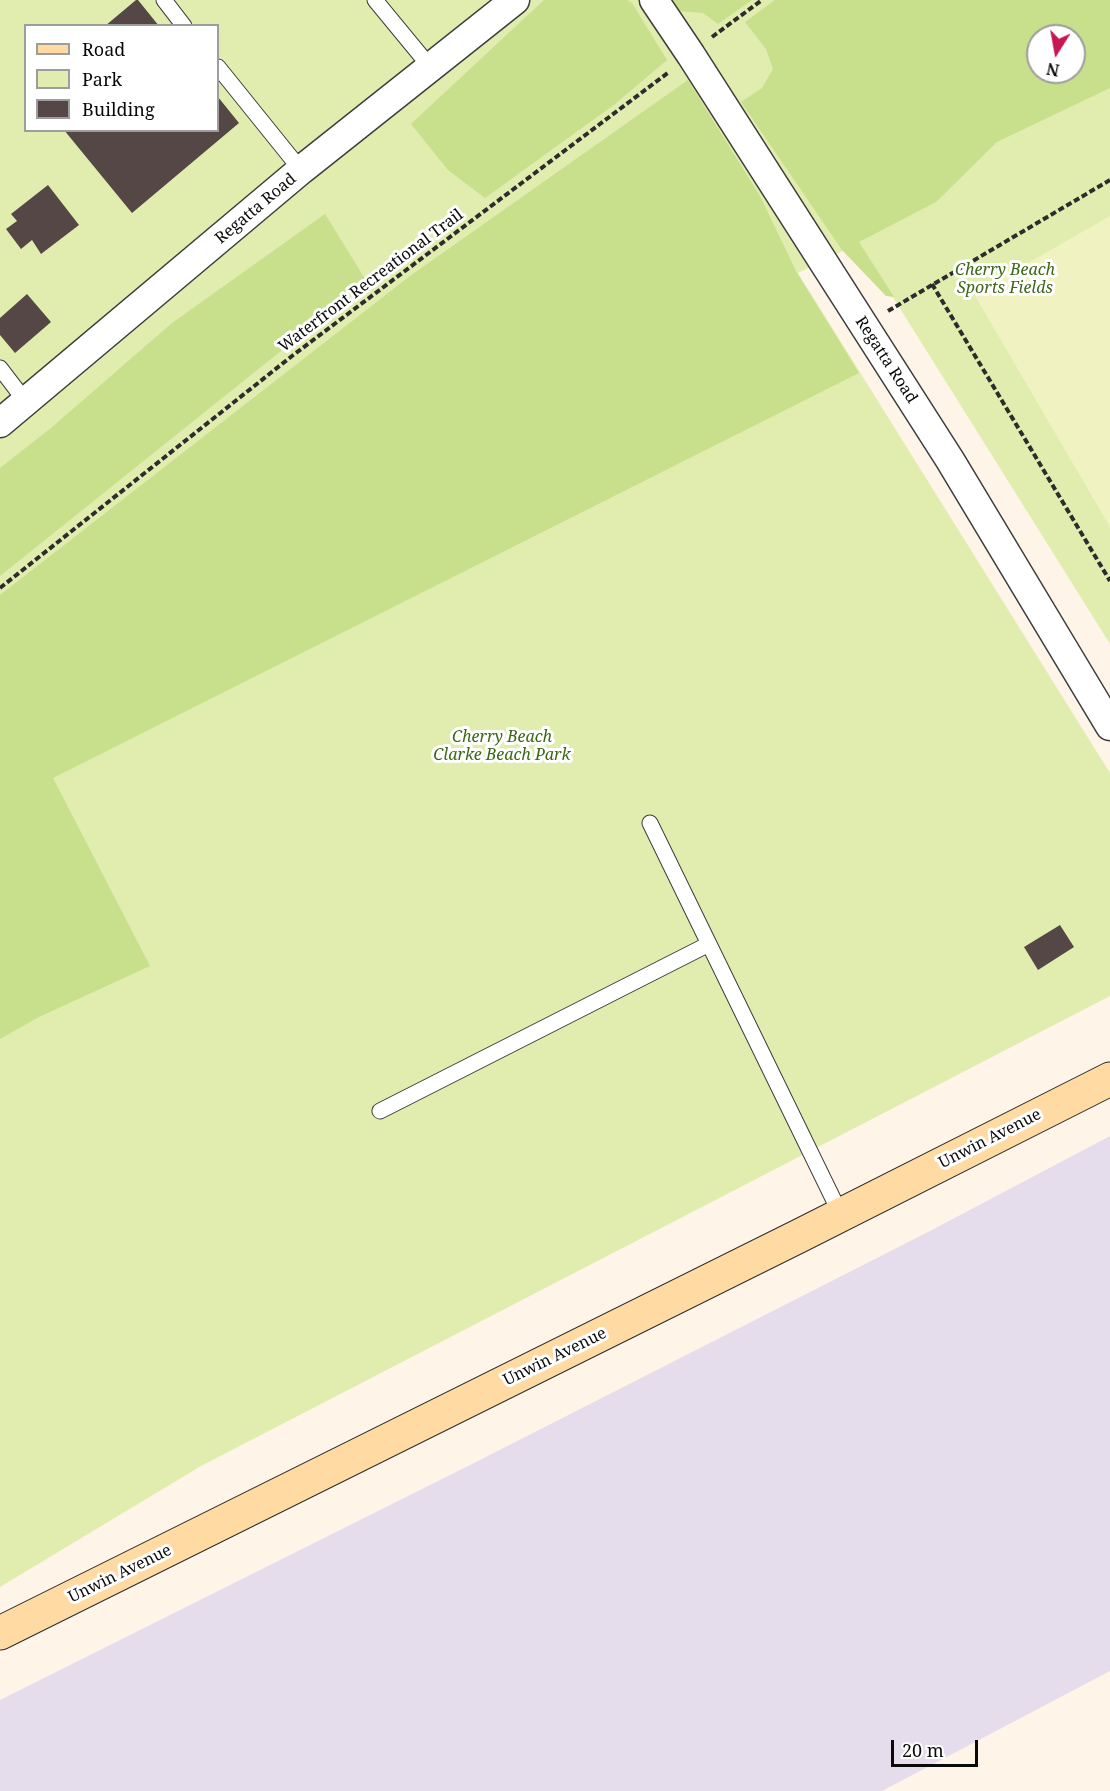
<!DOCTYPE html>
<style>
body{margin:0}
#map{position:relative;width:1110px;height:1791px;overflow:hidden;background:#fff4e8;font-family:"Noto Serif",serif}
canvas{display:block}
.legend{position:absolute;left:24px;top:24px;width:195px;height:108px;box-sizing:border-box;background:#fff;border:2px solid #9d9d9d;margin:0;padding:8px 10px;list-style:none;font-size:18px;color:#0a0a0a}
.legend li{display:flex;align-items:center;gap:12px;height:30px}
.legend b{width:30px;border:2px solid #9d9d9d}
.north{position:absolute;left:1026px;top:24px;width:60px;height:60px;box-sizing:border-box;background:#fff;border:2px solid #9d9d9d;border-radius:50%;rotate:191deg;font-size:16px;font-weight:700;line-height:24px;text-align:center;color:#0a0a0a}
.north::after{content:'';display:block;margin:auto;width:21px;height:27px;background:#c61751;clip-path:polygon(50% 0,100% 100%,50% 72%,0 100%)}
.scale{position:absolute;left:891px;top:1740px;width:87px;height:27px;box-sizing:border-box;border:3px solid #0a0a0a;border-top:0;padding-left:8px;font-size:18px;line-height:21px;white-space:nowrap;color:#0a0a0a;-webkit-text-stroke:4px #fff;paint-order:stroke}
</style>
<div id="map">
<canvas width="1110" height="1791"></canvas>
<ul class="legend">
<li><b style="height:8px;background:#ffdba3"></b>Road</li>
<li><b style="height:16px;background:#e0edae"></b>Park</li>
<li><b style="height:16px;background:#544746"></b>Building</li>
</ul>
<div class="north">N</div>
<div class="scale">20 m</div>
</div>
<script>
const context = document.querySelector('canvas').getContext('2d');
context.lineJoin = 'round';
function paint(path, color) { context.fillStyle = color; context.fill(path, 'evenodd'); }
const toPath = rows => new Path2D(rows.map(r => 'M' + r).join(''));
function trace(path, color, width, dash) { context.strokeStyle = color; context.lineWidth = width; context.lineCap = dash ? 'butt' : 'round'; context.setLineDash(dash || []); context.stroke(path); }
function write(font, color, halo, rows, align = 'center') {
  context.font = font + ' "Noto Serif",serif'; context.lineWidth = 6; context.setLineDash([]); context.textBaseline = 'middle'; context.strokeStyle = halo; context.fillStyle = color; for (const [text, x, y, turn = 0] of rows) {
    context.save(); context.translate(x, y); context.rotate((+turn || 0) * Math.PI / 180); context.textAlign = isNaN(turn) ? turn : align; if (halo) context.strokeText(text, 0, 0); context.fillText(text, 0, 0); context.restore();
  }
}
paint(toPath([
 [1110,1136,1110,1671,882,1791,0,1791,0,1700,474,1463,930,1231]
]), '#e5ddeb');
paint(toPath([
 [0,0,1110,0,1110,644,859,243,798,273,1110,773,1110,996,201,1466,0,1587],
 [26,26,218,26,218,130,26,130],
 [1038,36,1074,36,1074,72,1038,72]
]), '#e0edae');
paint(toPath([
 [544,0,627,0,632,3,667,60,615,104,485,198,448,170,411,124],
 [669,0,752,0,718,24,703,13,676,11],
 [775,0,1110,0,1110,88,997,142,936,202,859,242,894,297,886,296,842,250,741,102,762,88,773,69,766,49,745,22],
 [1038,36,1074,36,1074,72,1038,72],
 [688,80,760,196,797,273,859,373,53,778,150,966,39,1017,0,1039,0,595,410,276],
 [325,214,367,282,0,576,0,468,51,428,172,323]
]), '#c8df8c');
paint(toPath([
 [1110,216,1110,527,974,294]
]), '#f0f3c1');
paint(toPath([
 [136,0,138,0,159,26,105,26],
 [218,97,239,123,132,213,64,130,218,130],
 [48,185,79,225,41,254,32,240,21,249,6,229,17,221,11,214],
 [27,294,51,322,15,353,0,335,0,318],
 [1060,925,1074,947,1038,970,1024,947]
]), '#544746');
const lane = toPath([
 [164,0,184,26],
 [375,0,431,68],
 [218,67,301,170],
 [0,368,26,402],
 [650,823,841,1215],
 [380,1111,709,944]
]);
const street = toPath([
 [654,0,691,55,950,460,1110,726],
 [0,423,301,170,515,0]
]);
const secondary = toPath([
 [0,1633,801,1235,1110,1079]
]);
trace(lane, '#3d3d3d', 17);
trace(street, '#3d3d3d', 31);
trace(secondary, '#2c2c2c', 35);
trace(toPath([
 [712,37,762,0],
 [932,284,1110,581],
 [888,311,1110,180],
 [0,588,292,356,669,72]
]), '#2c2c2c', 4, [6, 3]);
trace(lane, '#fff', 15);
trace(street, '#fff', 28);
trace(secondary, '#ffdba3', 33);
write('16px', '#0a0a0a', '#fff', [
 ["Regatta Road",256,209,-40],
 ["Waterfront Recreational Trail",371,281,-37],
 ["Regatta Road",886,360,57],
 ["Unwin Avenue",990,1139,-27],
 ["Unwin Avenue",555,1357,-26],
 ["Unwin Avenue",120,1574,-26]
]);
write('italic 16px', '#3d6716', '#fff', [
 ["Cherry Beach",1005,270],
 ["Sports Fields",1005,288],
 ["Cherry Beach",502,737],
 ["Clarke Beach Park",502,755]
]);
</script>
